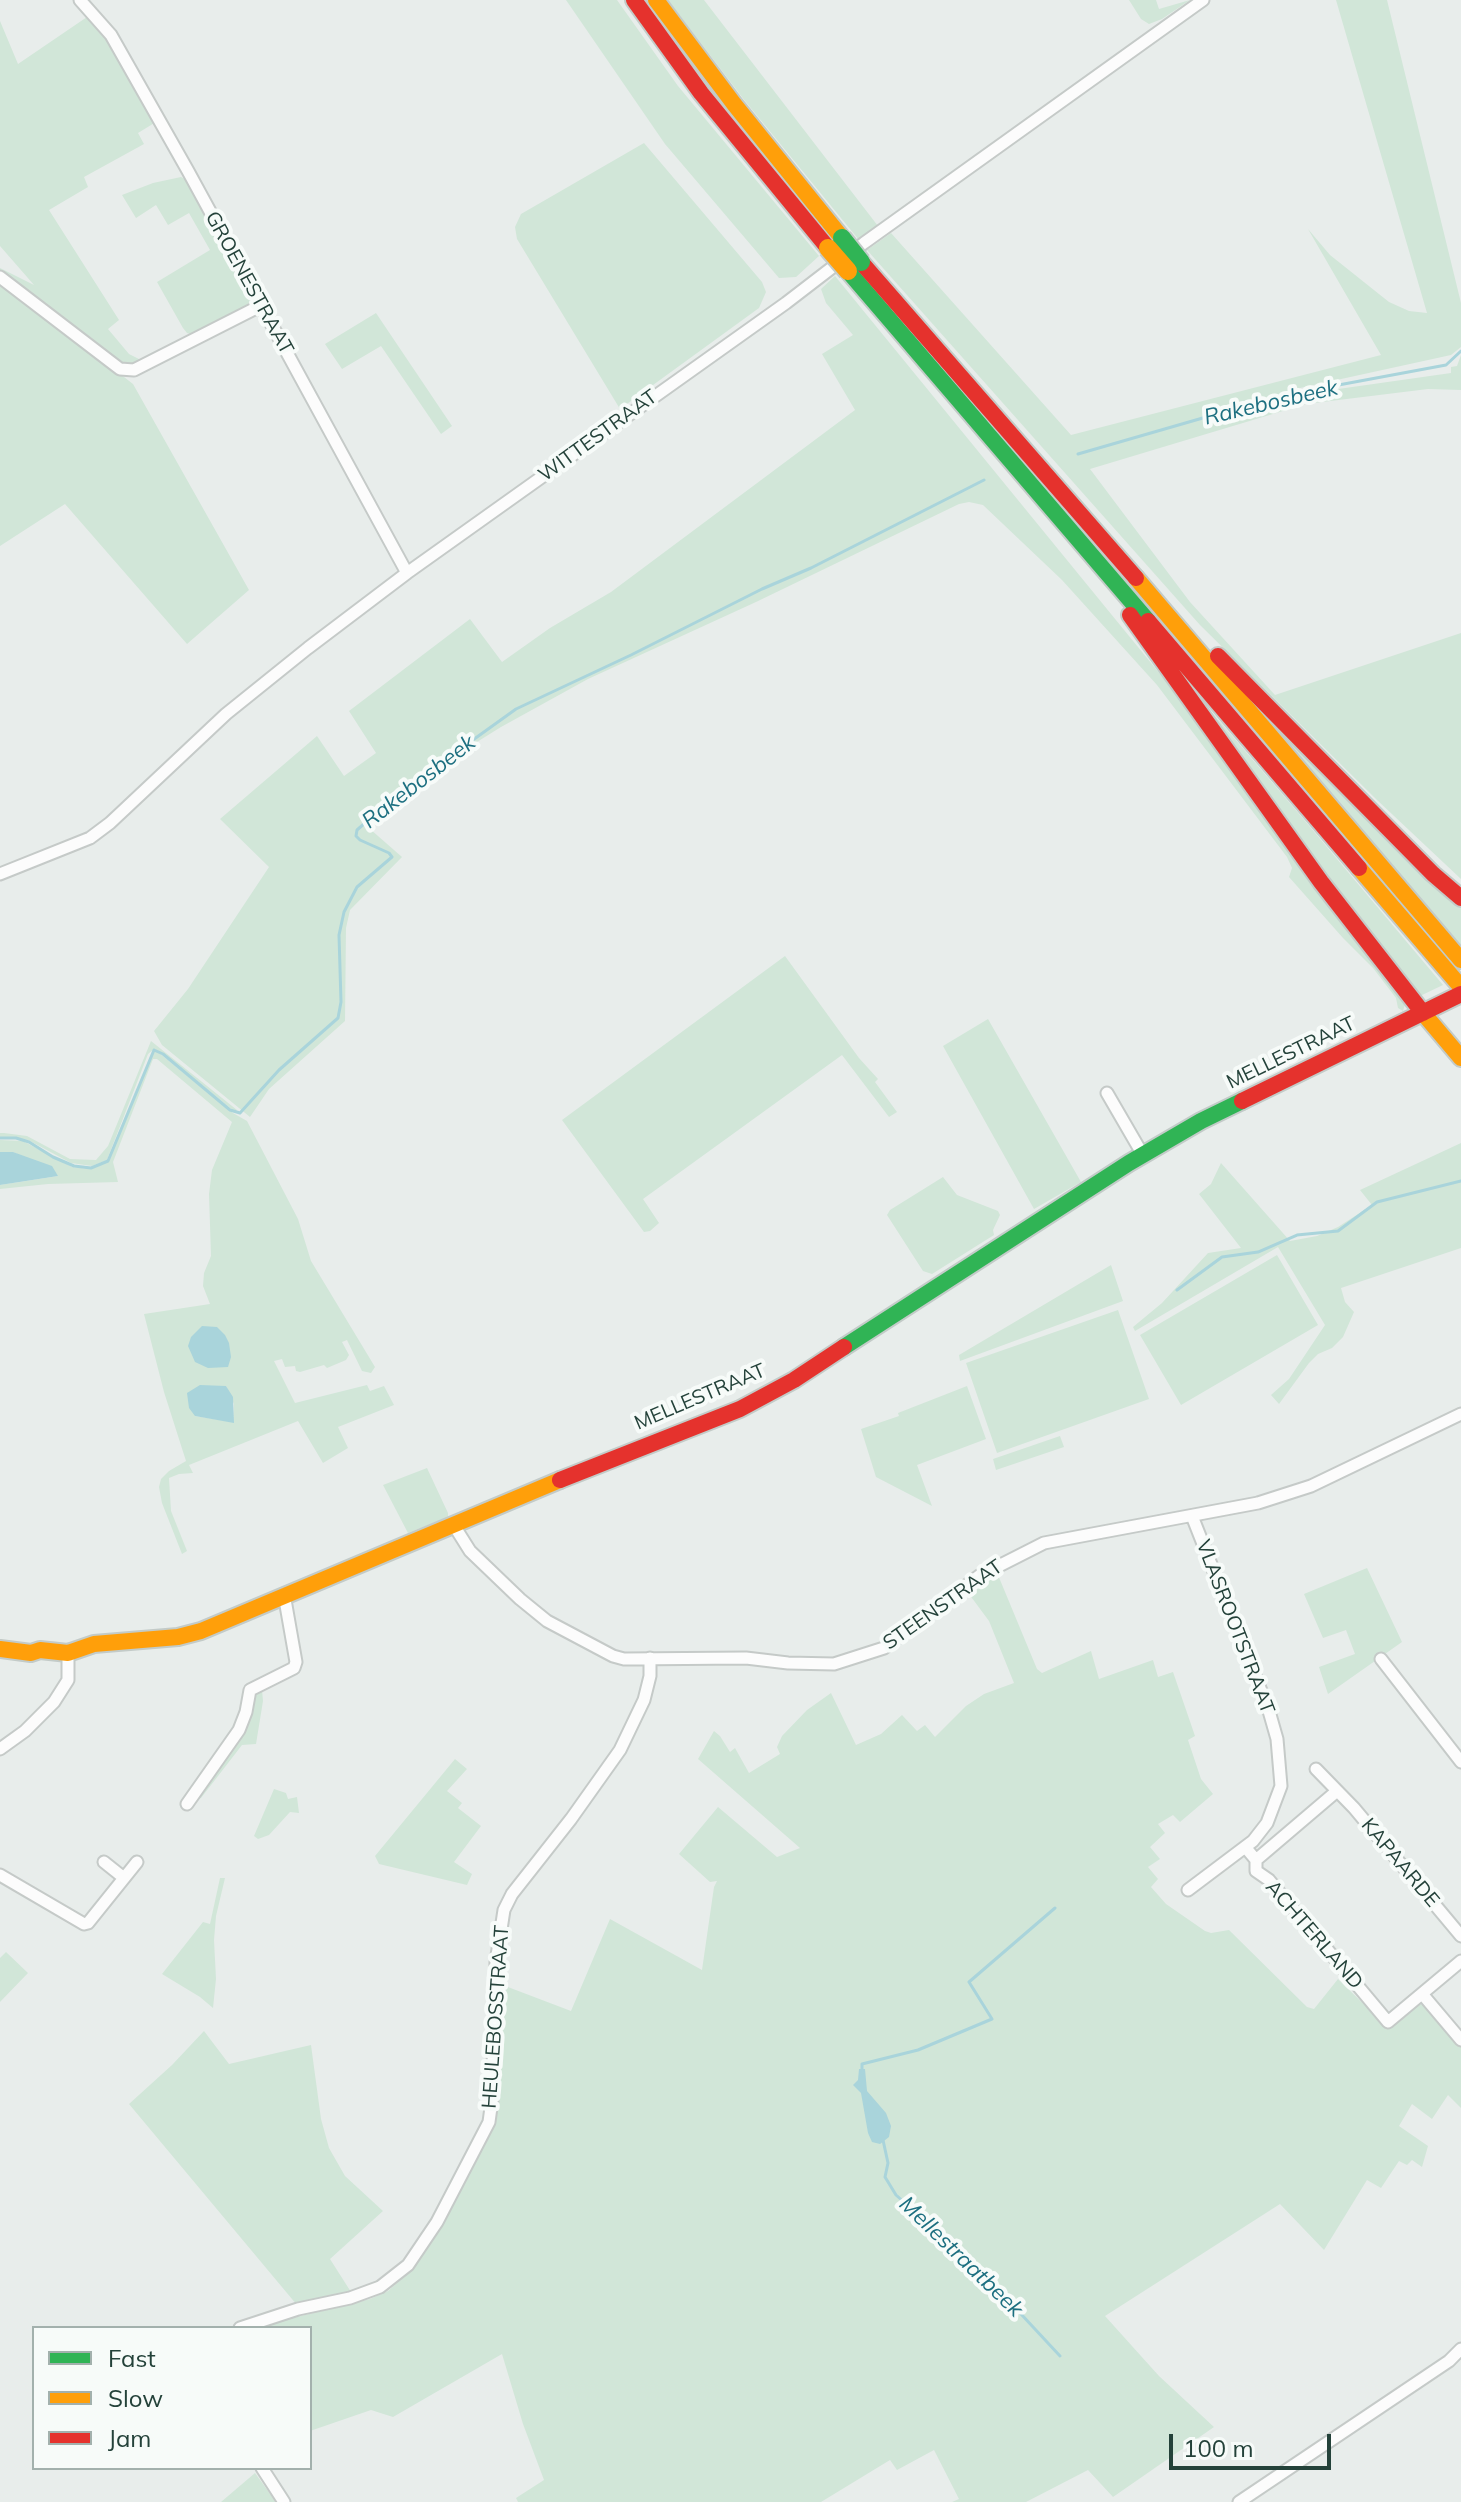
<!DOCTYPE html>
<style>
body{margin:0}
#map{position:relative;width:1461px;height:2502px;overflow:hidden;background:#e8edeb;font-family:Mulish,sans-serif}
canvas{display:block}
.legend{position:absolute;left:32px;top:2326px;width:280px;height:144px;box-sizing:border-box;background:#f7fbf9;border:2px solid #a3b1ad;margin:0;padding:10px 14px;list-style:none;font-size:24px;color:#24423a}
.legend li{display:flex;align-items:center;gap:16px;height:40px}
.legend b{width:40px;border:2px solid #a3b1ad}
.scale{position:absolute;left:1169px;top:2434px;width:162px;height:36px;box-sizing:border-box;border:4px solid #24423a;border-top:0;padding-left:10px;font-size:24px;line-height:28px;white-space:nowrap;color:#24423a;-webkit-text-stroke:6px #f7fbf9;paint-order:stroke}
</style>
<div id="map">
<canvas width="1461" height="2502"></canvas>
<ul class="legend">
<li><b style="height:10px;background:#30b455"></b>Fast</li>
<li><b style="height:10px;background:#ff9f0a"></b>Slow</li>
<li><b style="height:10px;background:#e5322d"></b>Jam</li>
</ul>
<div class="scale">100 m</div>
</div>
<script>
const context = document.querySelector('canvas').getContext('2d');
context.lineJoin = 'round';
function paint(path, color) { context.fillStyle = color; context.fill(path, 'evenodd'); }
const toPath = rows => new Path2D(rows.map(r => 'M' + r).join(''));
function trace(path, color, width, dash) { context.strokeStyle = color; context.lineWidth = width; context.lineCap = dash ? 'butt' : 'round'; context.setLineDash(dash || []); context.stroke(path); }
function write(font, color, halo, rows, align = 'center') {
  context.font = font + ' Mulish,sans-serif'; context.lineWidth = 8; context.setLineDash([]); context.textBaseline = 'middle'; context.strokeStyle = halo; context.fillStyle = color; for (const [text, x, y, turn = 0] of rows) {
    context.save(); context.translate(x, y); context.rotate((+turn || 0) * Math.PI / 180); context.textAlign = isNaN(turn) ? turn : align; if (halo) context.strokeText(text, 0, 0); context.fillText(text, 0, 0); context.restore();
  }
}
paint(toPath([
 [566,0,617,0,678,86,819,256,796,277,779,278,665,144],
 [668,0,704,0,878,226,859,240,745,101],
 [1129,0,1156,0,1159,9,1190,0,1162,19,1149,24,1141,19],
 [1336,0,1387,0,1461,303,1461,347,1451,355,1300,388,1303,394,1451,373,1451,367,1457,366,1461,355,1461,390,1428,389,1306,404,1090,469,1190,602,1275,695,1461,633,1461,879,1377,800,1200,625,867,250,891,233,1071,435,1381,355,1308,229,1330,255,1389,302,1409,311,1427,313],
 [87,17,103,31,156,122,138,133,144,144,84,177,88,187,49,210,119,320,108,329,129,354,143,361,135,365,119,364,0,274,0,268,34,285,0,246,0,21,18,64],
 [644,143,762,282,766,292,759,308,620,409,517,239,515,227,521,214],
 [181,177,187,180,249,295,250,301,246,307,193,335,187,333,183,328,157,282,210,250,189,213,168,225,156,205,136,218,122,195,153,183],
 [835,276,1178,696,1406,1001,1403,1011,1398,1008,1396,998,1373,968,1343,938,1289,877,1292,868,1287,857,1157,685,1062,580,983,505,969,502,959,504,756,602,588,679,501,727,448,760,385,813,370,829,402,857,350,910,346,928,345,1021,269,1089,250,1117,162,1045,154,1031,188,989,269,867,220,819,317,736,344,776,376,753,349,711,470,619,502,662,550,628,611,592,855,410,822,354,853,335,826,303,821,289],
 [0,284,21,297,133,384,249,590,187,644,65,504,0,546],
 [376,313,452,426,441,434,381,346,342,369,325,344],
 [1180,675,1300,815,1443,985,1420,996,1396,970],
 [1237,685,1461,905,1461,945],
 [785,956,859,1058,878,1079,875,1082,897,1112,889,1117,842,1055,643,1199,659,1223,650,1231,644,1232,562,1120],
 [988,1019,1081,1182,1034,1209,943,1046],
 [151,1041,237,1110,235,1112,164,1054,154,1049,148,1054,107,1160,92,1166,71,1163,28,1140,0,1137,0,1133,4,1133,27,1136,70,1159,96,1160,108,1146],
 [154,1052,158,1052,233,1113,247,1121,298,1219,311,1261,375,1367,371,1373,362,1371,347,1340,342,1342,349,1355,346,1360,327,1368,324,1365,300,1372,296,1371,295,1366,285,1367,282,1359,274,1361,295,1403,367,1385,370,1391,384,1386,394,1405,338,1427,348,1448,323,1463,298,1421,189,1465,193,1473,179,1474,169,1478,171,1511,187,1551,182,1554,162,1503,159,1487,161,1479,169,1471,186,1461,164,1392,144,1314,210,1304,203,1286,204,1273,211,1256,209,1194,212,1170,232,1122,157,1059,153,1059,113,1162,118,1182,48,1184,0,1189,0,1185,58,1176,13,1152,0,1152,0,1140,23,1141,72,1167,90,1169,109,1161,150,1057],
 [226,1386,234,1404,233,1422,195,1416],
 [1461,1143,1461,1248,1341,1288,1345,1302,1354,1312,1343,1337,1332,1348,1318,1354,1309,1363,1279,1404,1271,1395,1289,1379,1325,1325,1278,1247,1135,1331,1133,1327,1162,1303,1208,1253,1241,1248,1199,1194,1211,1184,1221,1163,1290,1241,1317,1236,1338,1227,1372,1205,1360,1190],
 [943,1177,957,1195,998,1211,1000,1215,993,1230,994,1235,932,1274,923,1271,887,1215,890,1210],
 [1277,1255,1318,1325,1181,1405,1140,1335],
 [1111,1265,1123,1301,960,1361,959,1355],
 [1118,1310,1149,1399,997,1453,966,1363],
 [967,1386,986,1439,917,1465,932,1506,876,1477,861,1429,899,1416,898,1413],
 [1060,1436,1064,1447,996,1470,993,1459],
 [427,1468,448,1513,448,1517,408,1533,383,1485],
 [1367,1568,1402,1642,1328,1694,1319,1667,1355,1654,1346,1630,1323,1638,1304,1594],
 [998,1575,1037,1669,1042,1673,1091,1651,1099,1679,1153,1660,1158,1677,1173,1672,1195,1736,1188,1740,1201,1779,1213,1794,1180,1822,1173,1815,1158,1824,1165,1833,1150,1847,1160,1859,1148,1867,1158,1879,1151,1887,1166,1904,1205,1931,1211,1933,1229,1930,1307,2007,1314,2009,1338,1979,1388,2028,1418,2004,1426,2005,1461,2046,1461,2108,1448,2095,1432,2119,1412,2104,1399,2126,1428,2146,1422,2167,1412,2160,1407,2165,1399,2161,1381,2188,1367,2180,1324,2250,1280,2204,1105,2316,1159,2376,1214,2427,1113,2497,1088,2470,1026,2502,952,2502,959,2499,934,2450,897,2470,890,2460,821,2502,518,2502,516,2498,544,2480,523,2424,502,2354,393,2417,371,2410,310,2431,310,2328,252,2328,370,2299,388,2291,405,2276,425,2250,492,2130,500,1984,571,2011,610,1919,702,1970,714,1887,717,1881,710,1882,679,1854,718,1807,777,1857,800,1848,698,1759,714,1731,720,1736,730,1752,735,1748,749,1773,780,1754,777,1747,782,1736,807,1710,831,1693,856,1745,881,1734,902,1715,917,1731,925,1725,935,1737,966,1706,984,1694,1014,1683,989,1621,969,1594],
 [262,1690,263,1701,256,1744,242,1745,201,1798,197,1800,193,1797,218,1763,254,1691],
 [455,1759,467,1769,447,1791,462,1803,458,1808,481,1826,454,1862,472,1874,467,1885,379,1864,375,1856],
 [274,1789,286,1793,288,1799,297,1797,299,1813,290,1812,269,1835,258,1839,254,1836],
 [220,1878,225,1878,216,1916,214,1940,216,1979,213,2008,200,1997,162,1974,203,1922,210,1924],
 [6,1952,28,1973,0,2002,0,1958],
 [204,2031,229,2064,311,2045,321,2119,329,2148,345,2176,383,2211,330,2259,351,2292,297,2305,129,2104,172,2065],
 [255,2473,276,2502,221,2502]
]), '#d1e6d8');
paint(toPath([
 [0,1152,13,1152,52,1166,58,1176,0,1185],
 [202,1326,217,1327,225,1335,229,1343,231,1357,228,1367,208,1368,195,1362,188,1346,191,1337],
 [200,1385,226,1386,233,1397,234,1423,195,1416,189,1408,187,1393],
 [859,2069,865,2069,867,2091,886,2113,891,2126,889,2137,880,2144,872,2142,868,2133,861,2093,853,2085,858,2080]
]), '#a9d4db');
trace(toPath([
 [1078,454,1227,411,1317,389,1446,365,1461,351],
 [0,1138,16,1138,29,1142,53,1157,74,1166,91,1168,108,1161,154,1050,163,1054,230,1110,240,1113,279,1070,338,1018,341,1002,339,935,344,912,357,887,392,857,389,853,360,840,356,836,357,830,399,793,516,709,631,655,762,589,811,568,984,480],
 [1177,1290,1222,1257,1258,1252,1297,1235,1338,1231,1377,1202,1461,1181],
 [862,2073,862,2064,918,2050,992,2019,969,1982,1055,1908],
 [883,2140,888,2163,885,2177,896,2195,981,2271,1060,2356]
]), '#a9d4db', 3);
const street = toPath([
 [80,0,111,35,188,171,407,573],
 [0,277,120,369,134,370,262,305],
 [0,874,90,838,110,823,226,714,308,648,407,573,786,303,864,243,1203,0],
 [1107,1093,1143,1155],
 [453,1524,470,1551,520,1599,547,1621,613,1656,624,1659,746,1658,788,1663,834,1664,884,1648,979,1576,1044,1543,1258,1503,1311,1486,1461,1414],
 [1381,1659,1461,1762],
 [0,1749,25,1731,54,1702,68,1680,68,1653],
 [1316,1769,1354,1808,1461,1936],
 [187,1804,239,1730,246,1712,250,1690,294,1668,296,1662,284,1594],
 [1246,1848,1256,1860,1256,1871,1269,1880,1388,2022,1461,1961],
 [1256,1860,1337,1791],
 [104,1862,124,1878],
 [0,1875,84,1924,88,1923,137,1862],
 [1188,1890,1253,1841,1267,1823,1281,1786,1277,1739,1269,1711,1192,1516],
 [1423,1995,1461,2040],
 [240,2328,298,2309,350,2298,380,2287,408,2265,437,2222,489,2122,492,2100,496,1962,504,1910,512,1894,571,1819,620,1750,644,1700,650,1676,650,1658],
 [262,2468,284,2502],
 [1239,2502,1449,2361,1461,2349]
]);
const fast = toPath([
 [848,271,1148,621],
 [844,1347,1129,1163,1201,1121,1242,1101]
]);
const slow = toPath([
 [656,0,734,104,842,238],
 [1136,578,1461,960],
 [1359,868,1461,987],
 [1423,1013,1461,1058],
 [0,1649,31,1653,40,1650,68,1653,94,1644,178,1637,201,1631,560,1480]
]);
const jam = toPath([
 [634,0,701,93,828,248],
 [861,262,1136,578],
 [1130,615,1321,882,1423,1013],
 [1148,621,1359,868],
 [1218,656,1433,874,1461,898],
 [1242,1101,1461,994],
 [560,1480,740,1409,794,1380,844,1347]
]);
trace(street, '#c5cac8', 15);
trace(fast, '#c3cbc8', 20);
trace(slow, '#c3cbc8', 20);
trace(jam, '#c3cbc8', 20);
trace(street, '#fcfcfc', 11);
trace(fast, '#30b455', 16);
trace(slow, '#ff9f0a', 16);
trace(jam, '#e5322d', 16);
const fastBridge = toPath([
 [842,238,861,262]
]);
const slowBridge = toPath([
 [828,248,848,271]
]);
trace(fastBridge, '#c3ccc9', 22, []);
trace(slowBridge, '#c3ccc9', 22, []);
trace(fastBridge, '#30b455', 18);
trace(slowBridge, '#ff9f0a', 18);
write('20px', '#24423a', '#f7fbf9', [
 ["GROENESTRAAT",249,283,61],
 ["WITTESTRAAT",598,436,-36],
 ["MELLESTRAAT",1291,1053,-26],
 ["MELLESTRAAT",700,1397,-23],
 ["STEENSTRAAT",943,1605,-35],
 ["VLASROOTSTRAAT",1235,1627,69],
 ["KAPAARDE",1400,1863,50],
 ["ACHTERLAND",1314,1935,49],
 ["HEULEBOSSTRAAT",496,2017,-86]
]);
write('italic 22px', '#1c6f80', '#f7fbf9', [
 ["Rakebosbeek",1271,403,-13],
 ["Rakebosbeek",419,782,-38],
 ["Mellestraatbeek",961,2257,44]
]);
</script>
